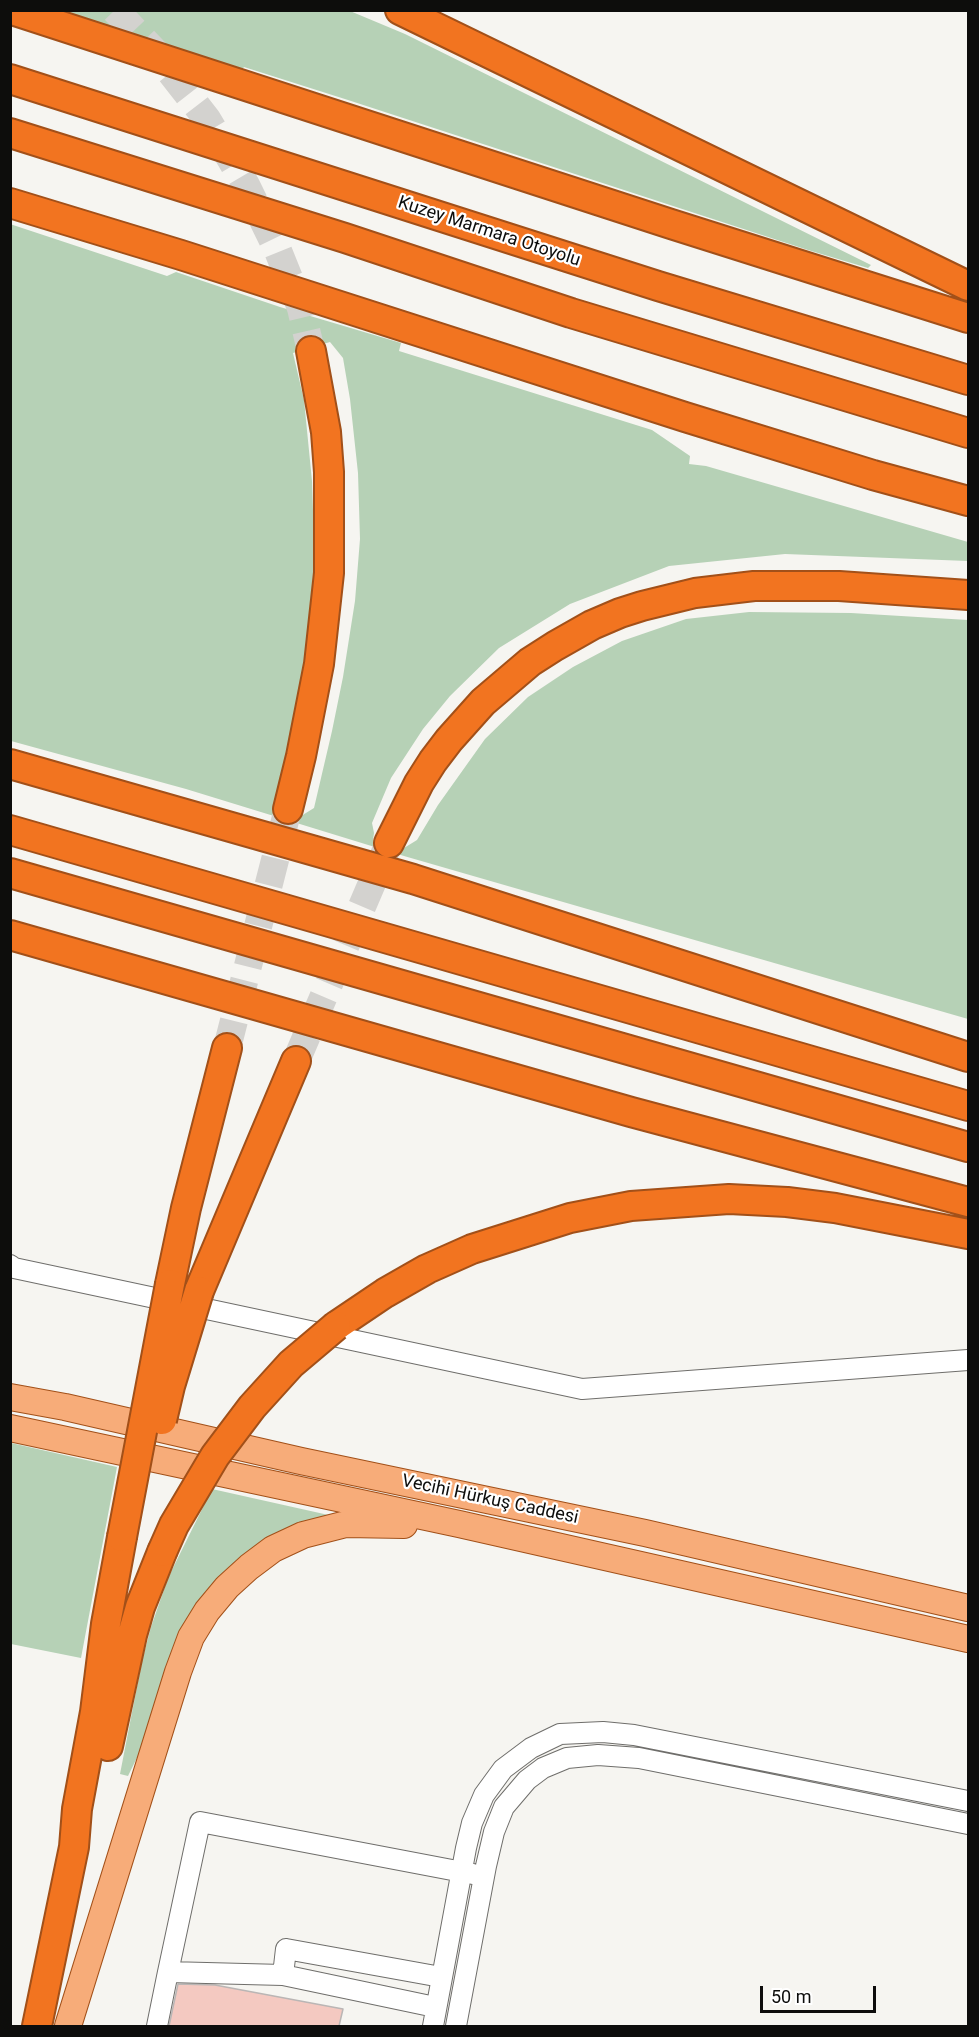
<!DOCTYPE html>
<meta charset="utf-8">
<style>
body{margin:0}
#map{position:relative;width:979px;height:2037px;overflow:hidden;background:#f6f5f1;font-family:Roboto,sans-serif}
canvas{display:block}
.frame{position:absolute;inset:0;border:12px solid #0d0d0c;pointer-events:none}
.scale{position:absolute;left:760px;top:1986px;width:116px;height:27px;box-sizing:border-box;border:3px solid #0d0d0c;border-top:0;padding-left:8px;font-size:18px;line-height:21px;white-space:nowrap;color:#0d0d0c;-webkit-text-stroke:4px #fff;paint-order:stroke}
</style>
<div id="map">
<canvas width="979" height="2037"></canvas>
<div class="frame"></div>
<div class="scale">50 m</div>
</div>
<script>
const context = document.querySelector('canvas').getContext('2d');
context.lineJoin = 'round';
function paint(path, color) { context.fillStyle = color; context.fill(path, 'evenodd'); }
const toPath = rows => new Path2D(rows.map(r => 'M' + r).join(''));
function trace(path, color, width, dash) { context.strokeStyle = color; context.lineWidth = width; context.lineCap = dash ? 'butt' : 'round'; context.setLineDash(dash || []); context.stroke(path); }
function write(font, color, halo, rows, align = 'center') {
  context.font = font + ' Roboto,sans-serif'; context.lineWidth = 4.5; context.setLineDash([]); context.textBaseline = 'middle'; context.strokeStyle = halo; context.fillStyle = color; for (const [text, x, y, turn = 0] of rows) {
    context.save(); context.translate(x, y); context.rotate((+turn || 0) * Math.PI / 180); context.textAlign = isNaN(turn) ? turn : align; if (halo) context.strokeText(text, 0, 0); context.fillText(text, 0, 0); context.restore();
  }
}
paint(toPath([
 [49,11,350,11,405,34,871,265,868,268,808,250,348,100,244,67,240,72],
 [10,224,167,276,176,272,280,307,401,343,399,351,652,430,690,456,689,464,706,466,968,542,968,561,785,554,669,566,570,604,499,648,450,696,423,729,391,778,372,823,374,833,373,840,404,848,417,840,438,805,485,739,528,697,573,667,622,641,686,619,749,612,851,613,968,620,968,1019,404,856,186,789,11,741],
 [330,342,343,358,350,399,358,473,360,539,355,601,343,677,332,731,314,808,301,816,280,809,305,671,312,608,314,539,312,481,304,400,293,353],
 [11,1443,117,1467,81,1658,11,1644],
 [212,1489,333,1516,251,1554,154,1723,128,1776,120,1774,142,1661,151,1627,168,1578]
]), '#b6d1b6');
const building = toPath([
 [178,1984,215,1985,343,2009,339,2026,169,2026,178,1984]
]);
paint(building, '#f4c9c1');
trace(building, '#bab6b5', 1.5);
trace(toPath([
 [115,10,154,51,207,119,246,185,278,251,301,308,311,351],
 [227,1048,288,809],
 [296,1061,387,848]
]), '#d3d2cf', 28, [28, 14]);
const minor = toPath([
 [10,1265,14,1268,582,1389,968,1360],
 [283,1975,286,1949,441,1977],
 [435,2007,283,1975,168,1972,200,1822,473,1874],
 [157,2026,168,1972],
 [433,2026,466,1848,472,1823,484,1795,503,1769,531,1748,560,1734,603,1732,634,1735,968,1801],
 [456,2026,486,1866,494,1832,504,1807,527,1780,543,1768,567,1758,598,1755,639,1758,968,1824]
]);
const major = toPath([
 [10,1397,65,1407,301,1461,645,1533,968,1608],
 [10,1428,459,1524,968,1639],
 [68,2026,178,1672,191,1637,207,1611,227,1587,249,1567,273,1549,303,1535,346,1524,404,1525]
]);
const highway = toPath([
 [12,10,671,224,968,318],
 [400,10,968,286],
 [10,79,658,286,968,380],
 [10,133,345,238,571,313,968,433],
 [10,203,181,255,685,417,873,475,968,501],
 [10,764,413,879,968,1057],
 [288,809,301,756,319,664,329,573,329,472,326,432,311,351],
 [10,830,968,1106],
 [389,843,419,783,433,761,449,740,483,702,530,662,555,646,592,625,620,613,642,606,695,593,754,586,839,586,968,595],
 [10,873,968,1147],
 [10,935,631,1112,968,1202],
 [170,1284,186,1208,227,1048],
 [199,1291,296,1061],
 [336,1326,385,1293,427,1269,472,1249,570,1218,631,1206,729,1199,787,1202,835,1208,968,1234],
 [108,1746,132,1635,140,1607,162,1552],
 [37,2026,74,1847,77,1809,95,1712,106,1624,122,1537]
]);
trace(minor, '#6f6e6b', 22);
trace(major, '#a25019', 28);
trace(highway, '#a25019', 32);
trace(minor, '#fff', 20);
trace(major, '#f7ac79', 26);
trace(highway, '#f27420', 28);
const highwayBridge = toPath([
 [162,1420,170,1386,199,1291],
 [122,1537,170,1284],
 [162,1552,174,1525,215,1456,252,1407,291,1364,336,1326]
]);
trace(highwayBridge, '#a25019', 32, []);
trace(highwayBridge, '#f27420', 28);
write('18px', '#0d0d0c', '#fff', [
 ["Kuzey Marmara Otoyolu",489,232,18],
 ["Vecihi Hürkuş Caddesi",490,1500,12]
]);
</script>
